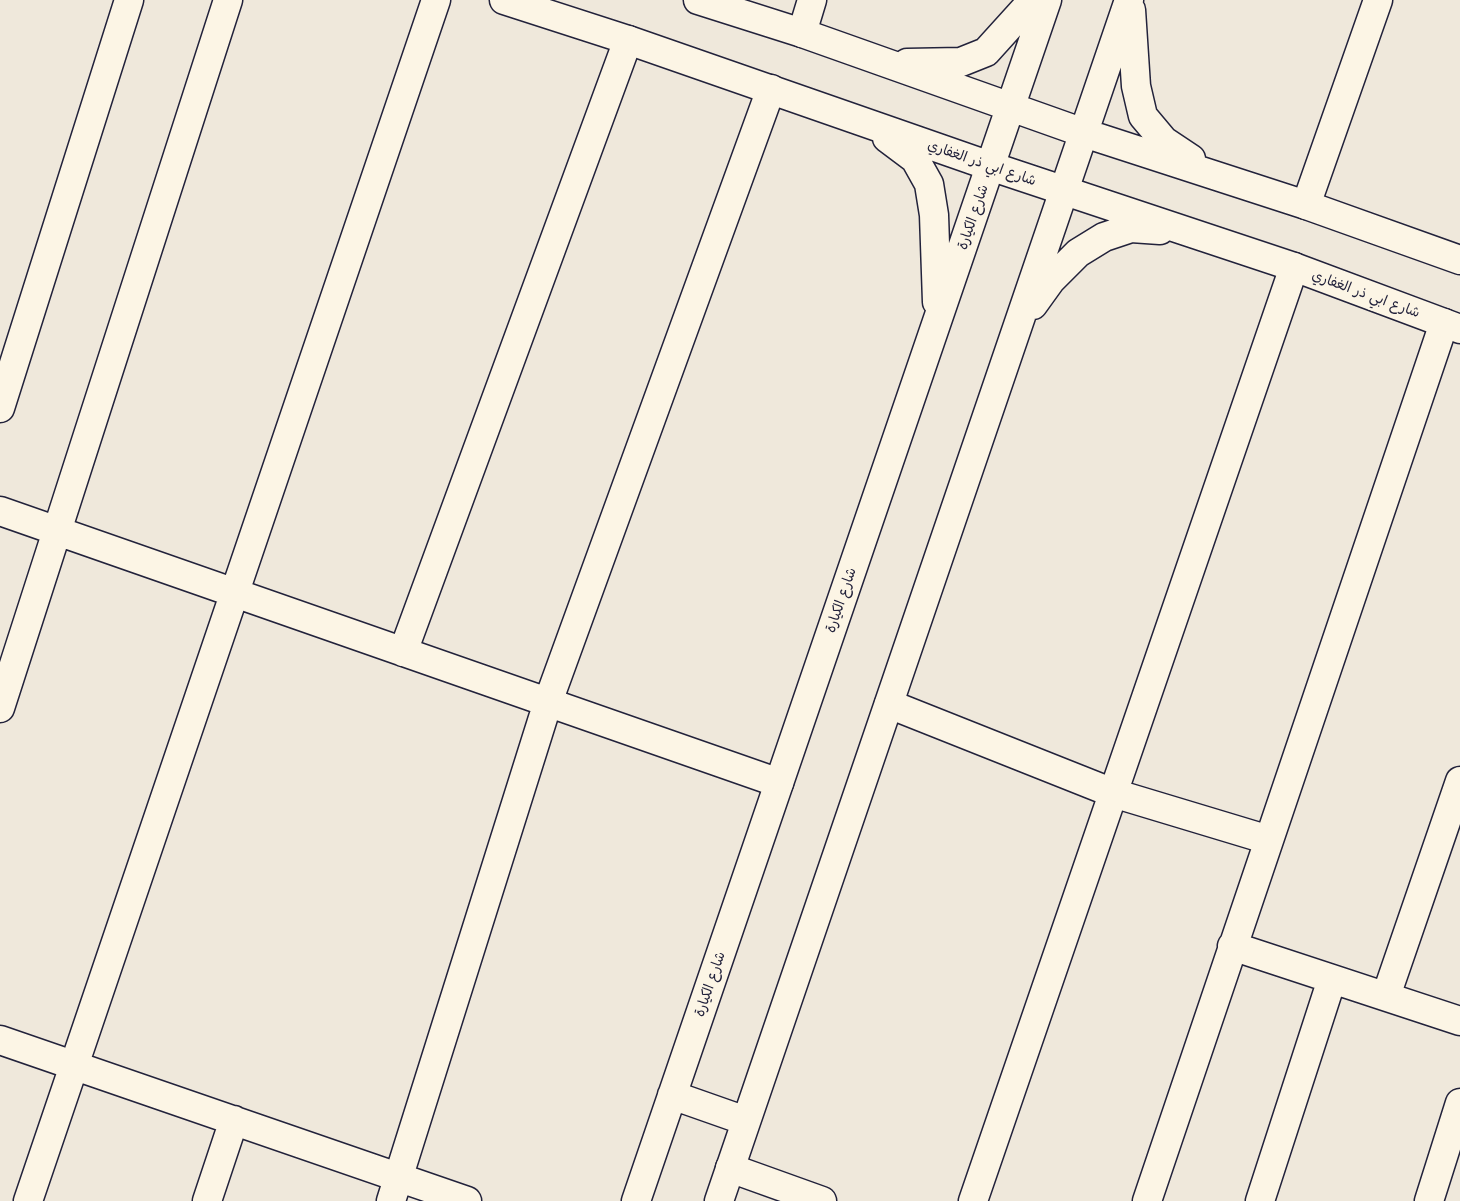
<!DOCTYPE html>
<meta charset="utf-8">
<style>
body{margin:0}
canvas{display:block;background:#efe8db}
</style>
<canvas width="1460" height="1201"></canvas>
<script>
const context = document.querySelector('canvas').getContext('2d');
context.lineJoin = 'round';
const toPath = rows => new Path2D(rows.map(r => 'M' + r).join(''));
function trace(path, color, width, dash) { context.strokeStyle = color; context.lineWidth = width; context.lineCap = dash ? 'butt' : 'round'; context.setLineDash(dash || []); context.stroke(path); }
function write(font, color, halo, rows, align = 'center') {
  context.font = font + ' Mali,"Playpen Sans Arabic",sans-serif'; context.lineWidth = 4.5; context.setLineDash([]); context.textBaseline = 'middle'; context.strokeStyle = halo; context.fillStyle = color; for (const [text, x, y, turn = 0] of rows) {
    context.save(); context.translate(x, y); context.rotate((+turn || 0) * Math.PI / 180); context.textAlign = isNaN(turn) ? turn : align; if (halo) context.strokeText(text, 0, 0); context.fillText(text, 0, 0); context.restore();
  }
}
const minor = toPath([
 [802,33,812,0],
 [1306,205,1378,0],
 [0,408,129,0],
 [0,511,779,783],
 [403,652,628,40],
 [889,704,1113,793,1269,840],
 [0,708,228,0],
 [1232,946,1460,1021],
 [1386,996,1460,781],
 [0,1040,467,1201],
 [730,1168,822,1201],
 [28,1201,436,0],
 [207,1201,234,1120],
 [391,1201,548,702,771,89],
 [973,1201,1294,267],
 [1147,1201,1444,323],
 [1260,1201,1332,979],
 [1429,1201,1460,1103]
]);
const major = toPath([
 [504,0,628,40,990,166,1294,267,1460,329],
 [698,0,802,33,1084,133,1306,205,1460,260],
 [1131,10,1136,86,1143,116,1164,141,1191,159],
 [907,63,961,62,986,52,1033,0],
 [887,138,915,159,929,184,934,215,937,302],
 [1033,305,1051,280,1078,253,1104,237,1131,228,1160,230],
 [672,1095,746,1121],
 [636,1201,1047,0],
 [719,1201,1129,0]
]);
trace(minor, '#22223b', 31);
trace(major, '#22223b', 31);
trace(minor, '#fcf5e5', 28);
trace(major, '#fcf5e5', 28);
write('14px', '#22223b', '#fcf5e5', [
 ["شارع ابي ذر الغفاري",982,163,19],
 ["شارع الكيارة",973,217,-71],
 ["شارع ابي ذر الغفاري",1366,294,20],
 ["شارع الكيارة",841,600,-71],
 ["شارع الكيارة",710,984,-71]
]);
</script>
